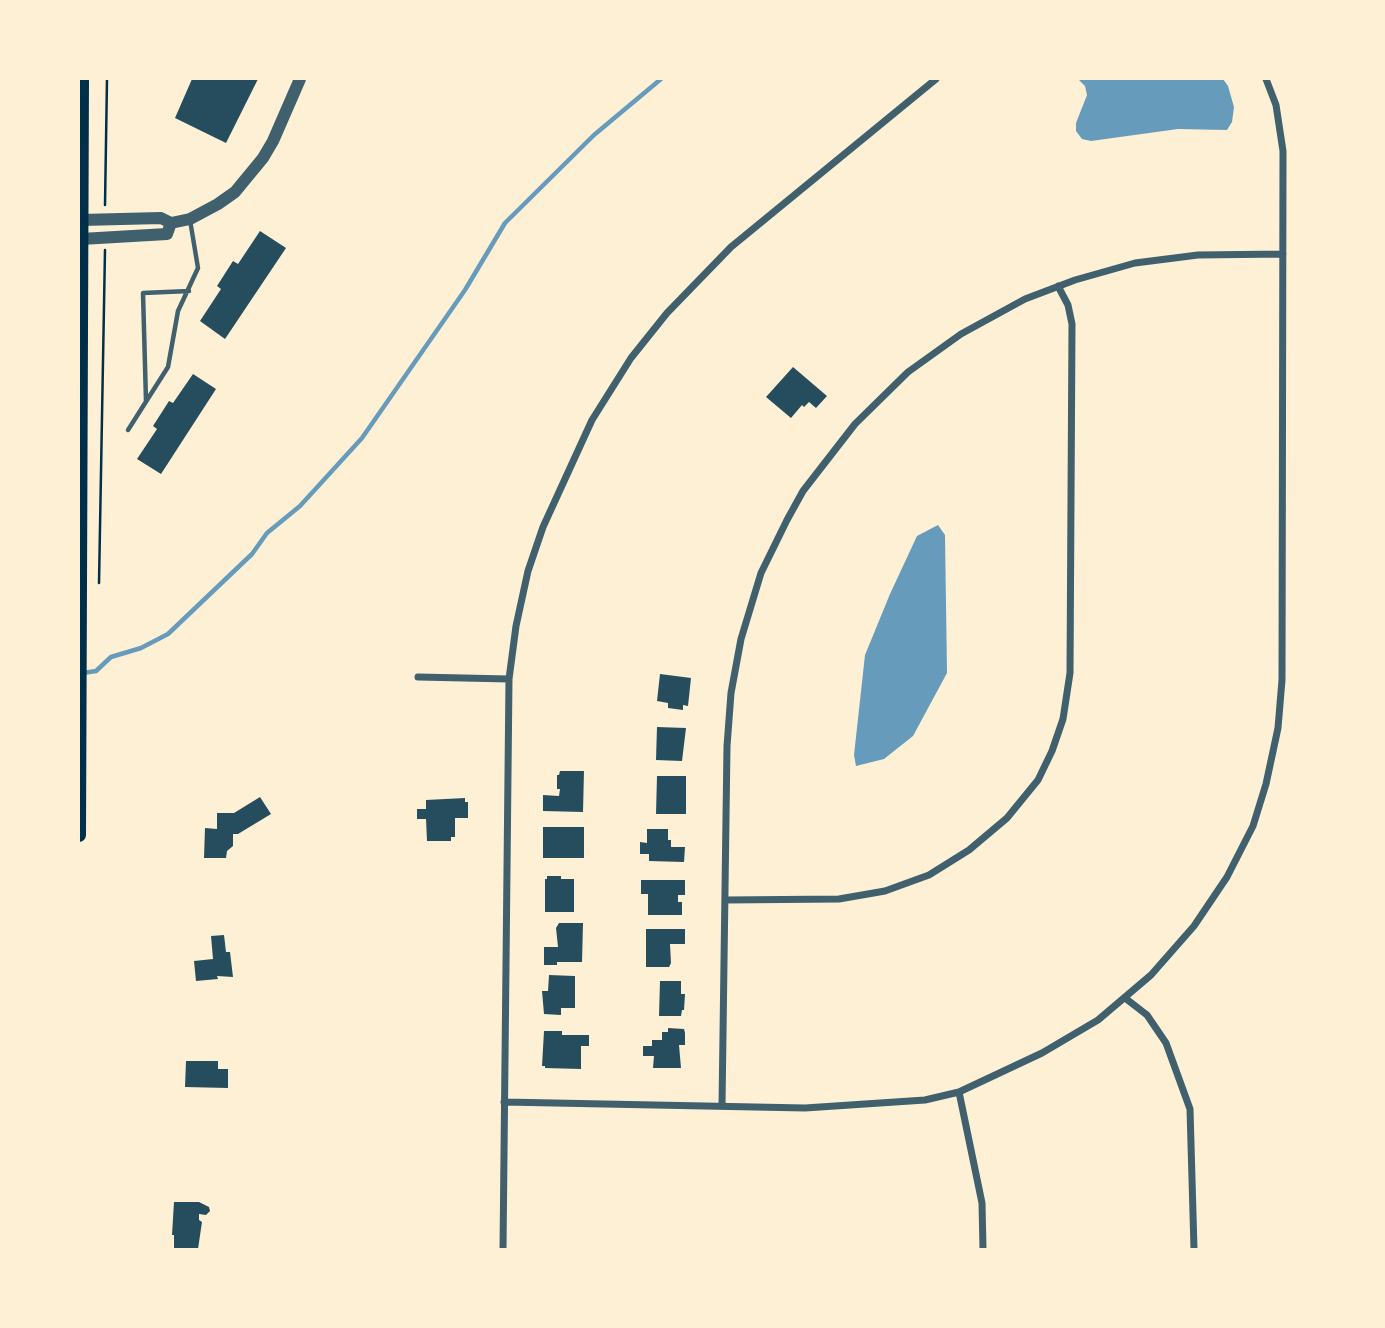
<!DOCTYPE html>
<style>
body{margin:0}
#map{position:relative;width:1385px;height:1328px;overflow:hidden;background:#fdf0d5;font-family:"Noto Sans",sans-serif}
canvas{display:block}
.frame{position:absolute;inset:0;border:80px solid #fdf0d5;pointer-events:none}
</style>
<div id="map">
<canvas width="1385" height="1328"></canvas>
<div class="frame"></div>
</div>
<script>
const context = document.querySelector('canvas').getContext('2d');
context.lineJoin = 'round';
function paint(path, color) { context.fillStyle = color; context.fill(path, 'evenodd'); }
const toPath = rows => new Path2D(rows.map(r => 'M' + r).join(''));
function trace(path, color, width, dash) { context.strokeStyle = color; context.lineWidth = width; context.lineCap = dash ? 'butt' : 'round'; context.setLineDash(dash || []); context.stroke(path); }
paint(toPath([
 [1078,79,1223,79,1228,86,1234,107,1232,122,1227,130,1178,129,1091,141,1082,139,1076,131,1076,123,1087,95,1085,86],
 [938,525,945,535,947,673,913,736,884,759,856,766,854,755,865,655,890,594,917,536]
]), '#669bbc');
trace(toPath([
 [83,673,96,671,111,657,141,648,168,634,252,554,267,533,300,506,362,438,465,290,505,223,594,135,661,79]
]), '#669bbc', 4.5);
paint(toPath([
 [192,79,258,79,226,143,175,118],
 [260,231,286,248,225,339,200,321,221,289,217,286,233,261,238,264],
 [793,367,827,396,816,408,809,402,804,407,802,405,791,418,766,397],
 [193,374,216,389,161,474,137,459,157,429,153,426,169,401,173,403],
 [660,674,691,678,688,706,683,705,683,710,668,708,668,703,657,701],
 [657,727,686,728,682,761,656,760],
 [560,771,584,771,583,812,543,811,543,795,559,796,560,789,557,789,557,775,559,775],
 [657,776,686,776,686,814,656,814],
 [260,797,271,814,238,834,233,834,233,846,227,851,226,858,204,858,205,828,217,829,217,813,234,813],
 [465,798,465,802,468,802,468,818,455,818,455,837,451,837,451,841,427,841,426,819,417,819,417,809,426,809,426,800],
 [543,827,584,827,584,858,543,858],
 [647,829,668,829,668,840,671,840,671,847,685,847,684,862,649,861,649,854,640,854,640,842,647,843],
 [547,876,561,876,561,879,574,879,574,912,545,912,545,879,547,879],
 [641,880,685,880,685,895,678,895,678,902,682,902,682,915,648,915,648,894,641,894],
 [559,923,583,923,582,962,557,962,557,965,544,965,544,947,558,947,556,928],
 [646,929,685,929,685,944,670,944,671,963,669,967,646,967],
 [224,935,226,952,230,952,233,977,217,976,218,979,196,981,194,961,213,959,211,936],
 [549,975,575,976,575,1008,561,1008,561,1015,544,1014,542,991,548,991],
 [660,981,681,981,681,994,685,994,684,1010,682,1010,681,1016,659,1016],
 [668,1028,684,1029,685,1033,685,1045,679,1045,681,1068,653,1068,654,1056,643,1056,643,1046,652,1046,652,1040,662,1040,662,1032,668,1032],
 [544,1031,562,1031,562,1035,589,1035,589,1046,581,1046,581,1069,545,1068,545,1066,542,1066],
 [186,1061,218,1061,218,1069,228,1069,228,1088,185,1087],
 [174,1202,199,1202,209,1207,210,1211,206,1215,199,1214,199,1220,202,1222,198,1249,174,1249,174,1235,172,1235]
]), '#264d5e');
trace(toPath([
 [105,205,107,79],
 [99,583,105,250]
]), '#003049', 2.5);
trace(toPath([
 [146,401,143,293,189,291],
 [128,430,168,367,178,311,198,268,190,220]
]), '#3f606c', 4.5);
trace(toPath([
 [418,677,509,679],
 [726,900,839,899,885,891,929,875,969,850,1007,818,1038,780,1052,751,1063,719,1070,673,1072,324,1068,305,1058,286],
 [1125,998,1147,1015,1166,1043,1190,1109,1194,1249],
 [959,1092,982,1203,983,1249],
 [504,1102,805,1108,925,1100,959,1092,1042,1053,1098,1020,1151,975,1194,926,1227,877,1253,826,1266,784,1278,728,1282,680,1283,151,1276,105,1266,79],
 [722,1106,727,746,731,693,741,639,761,573,787,520,803,491,855,424,908,372,961,334,1025,299,1075,280,1135,263,1198,255,1283,254],
 [503,1249,509,679,516,626,528,571,543,527,592,420,631,358,667,313,731,247,936,79]
]), '#3f606c', 7);
trace(toPath([
 [81,220,161,218,171,223,190,219,218,204,235,192,263,158,273,141,300,79],
 [81,239,167,234,171,223]
]), '#3f606c', 12);
trace(toPath([
 [79,835,82,79]
]), '#003049', 14);
</script>
